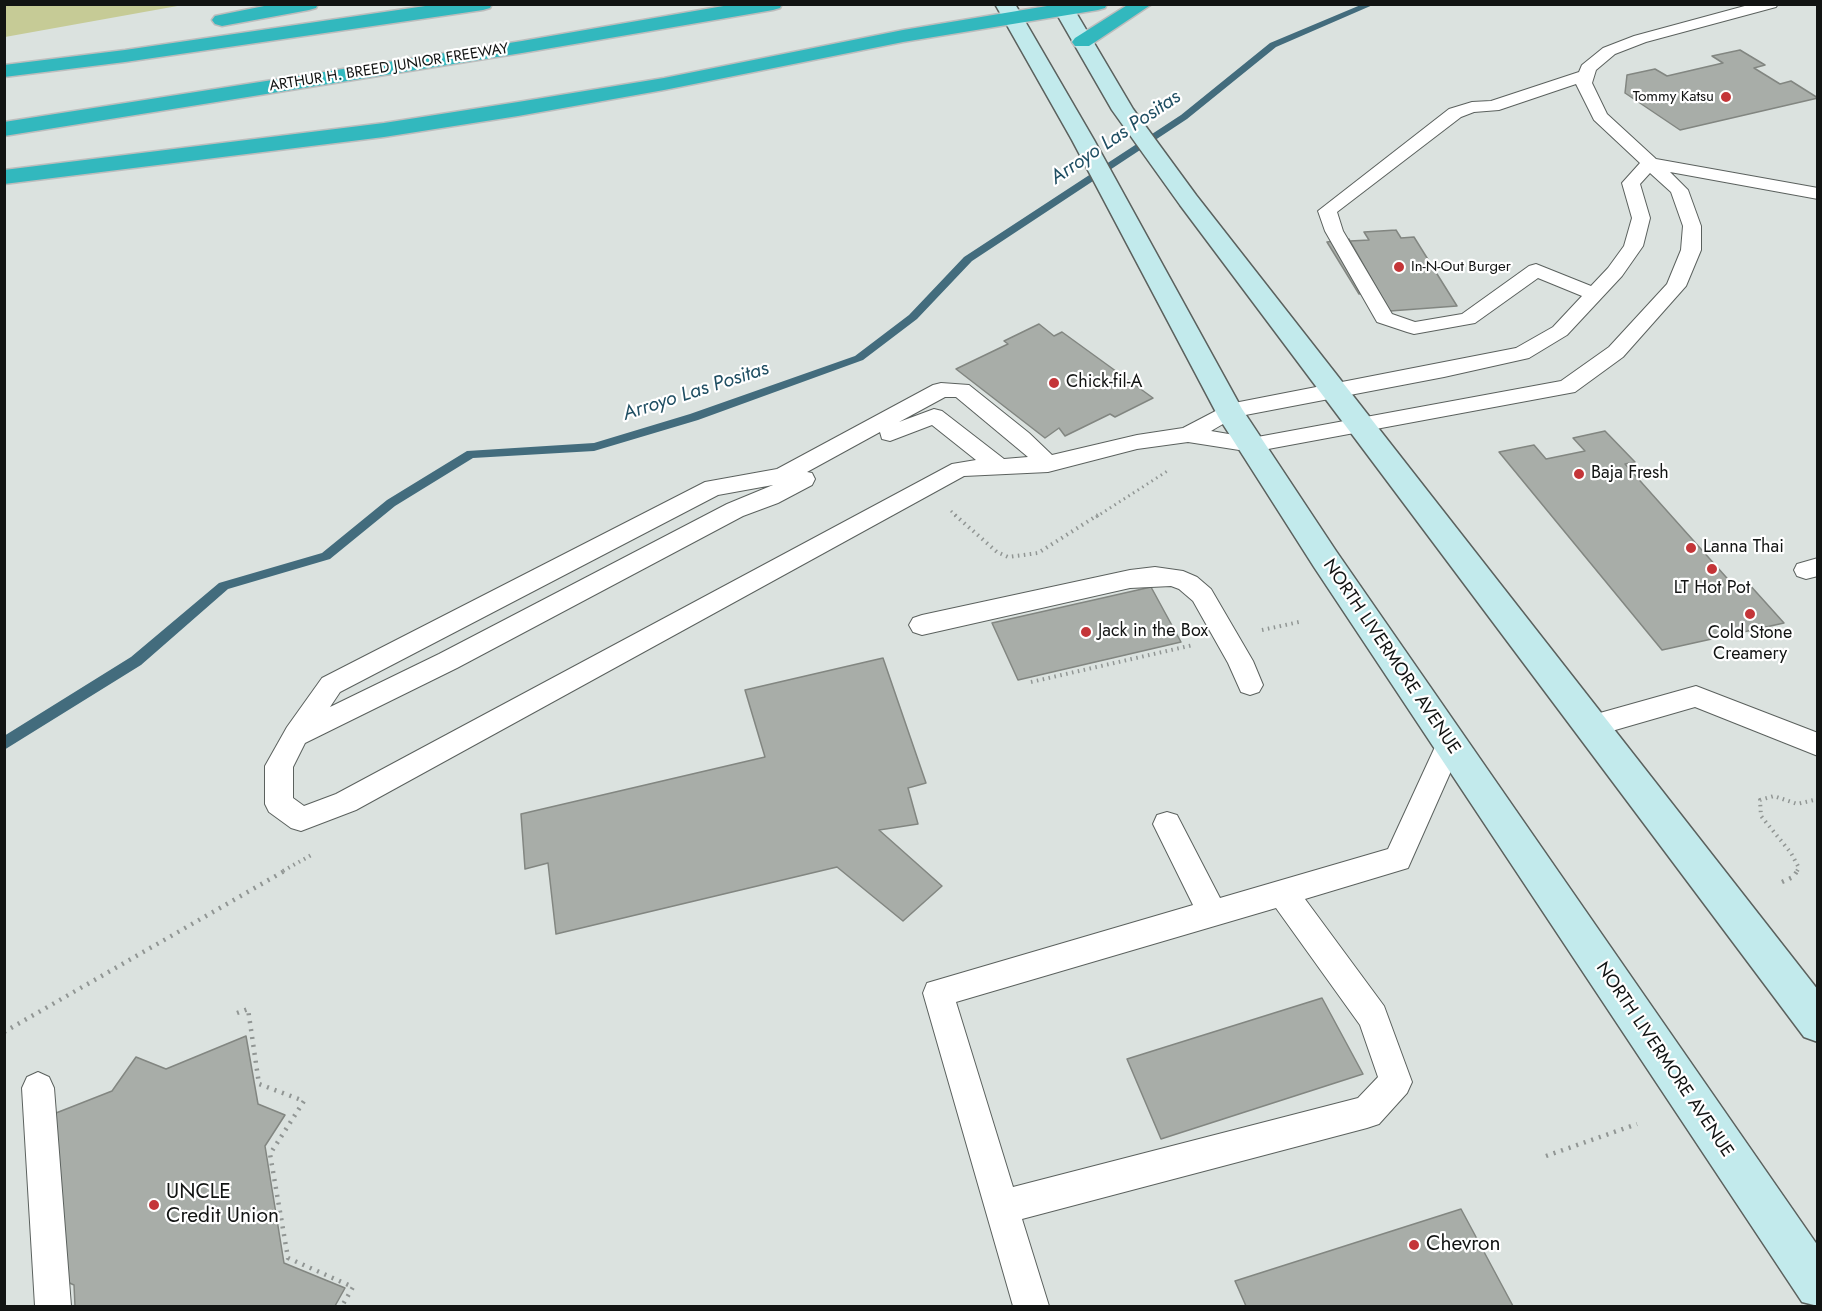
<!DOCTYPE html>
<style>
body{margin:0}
#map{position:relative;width:1822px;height:1311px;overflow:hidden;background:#dbe2df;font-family:Jost,sans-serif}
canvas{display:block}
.frame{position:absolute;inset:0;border:6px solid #121413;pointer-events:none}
</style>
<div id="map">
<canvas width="1822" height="1311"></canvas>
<div class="frame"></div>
</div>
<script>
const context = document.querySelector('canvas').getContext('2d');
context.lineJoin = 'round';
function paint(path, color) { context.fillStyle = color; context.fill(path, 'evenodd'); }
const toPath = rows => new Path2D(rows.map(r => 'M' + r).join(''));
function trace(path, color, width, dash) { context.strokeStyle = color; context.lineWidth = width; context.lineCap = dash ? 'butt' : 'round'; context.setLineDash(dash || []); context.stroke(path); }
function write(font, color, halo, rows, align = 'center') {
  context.font = font + ' Jost,sans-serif'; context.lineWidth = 4.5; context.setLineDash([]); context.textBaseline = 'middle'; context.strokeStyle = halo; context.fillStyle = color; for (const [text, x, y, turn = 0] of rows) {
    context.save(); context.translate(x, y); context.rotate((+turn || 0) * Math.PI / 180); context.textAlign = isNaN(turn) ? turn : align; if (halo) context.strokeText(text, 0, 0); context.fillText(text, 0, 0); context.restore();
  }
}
paint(toPath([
 [5,4,183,4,183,5,5,37]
]), '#c6cb96');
paint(toPath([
 [1363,4,1375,4,1276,47,1187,119,972,261,917,319,863,360,698,420,594,451,473,458,395,506,330,559,228,589,141,665,4,750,4,736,131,657,219,583,322,553,387,500,467,451,594,443,690,414,855,356,909,315,964,257,1181,115,1270,43,1363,4]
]), '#436c7d');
const building = toPath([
 [1740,50,1765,65,1754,68,1780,84,1791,81,1818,98,1680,130,1625,93,1627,75,1655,69,1667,76,1723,63,1712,56,1740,50],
 [1396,230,1401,238,1414,237,1457,306,1390,311,1350,241,1369,240,1364,232,1396,230],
 [1349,239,1379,292,1359,294,1327,242,1349,239],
 [1039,324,1054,336,1062,332,1153,398,1115,417,1110,414,1065,436,1059,428,1045,438,956,369,1008,344,1004,341,1039,324],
 [1605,431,1635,462,1625,464,1734,586,1748,583,1784,623,1662,650,1499,452,1534,445,1546,459,1585,451,1573,438,1605,431],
 [1151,587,1181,642,1018,680,992,623,1151,587],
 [883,658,926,783,908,788,918,824,879,830,942,886,903,921,837,867,556,934,548,863,525,869,521,814,765,757,745,690,883,658],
 [1322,998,1363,1074,1161,1139,1127,1059,1322,998],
 [246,1036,258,1104,285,1115,265,1146,284,1263,345,1288,335,1306,75,1306,74,1285,36,1268,28,1124,112,1091,136,1057,166,1069,246,1036],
 [1461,1209,1513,1306,1246,1306,1235,1281,1461,1209]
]);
paint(building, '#a8ada8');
trace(building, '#828681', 1.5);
const lane = toPath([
 [1752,4,1778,4,1776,7,1646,42,1615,54,1596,70,1592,83,1607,114,1656,159,1818,188,1818,199,1670,172,1688,190,1701,226,1701,250,1686,286,1623,357,1575,392,1252,452,1188,442,1137,449,1048,472,964,476,356,810,301,831,291,828,269,812,265,804,265,766,287,727,322,678,705,482,777,469,933,385,941,383,969,385,1029,433,1052,455,1137,435,1183,428,1229,404,1516,348,1553,327,1582,296,1538,278,1475,323,1414,334,1407,332,1377,322,1325,231,1318,211,1449,109,1472,102,1491,101,1579,72,1582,65,1603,48,1634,36,1752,4],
 [1576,84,1594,120,1640,163,1622,183,1632,218,1624,246,1608,268,1591,286,1536,264,1529,266,1462,314,1415,322,1392,314,1343,231,1337,212,1461,117,1474,112,1499,110,1576,84],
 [1650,173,1671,192,1683,226,1681,250,1667,284,1609,347,1561,381,1252,438,1211,431,1235,417,1444,377,1529,358,1567,335,1622,276,1643,246,1650,218,1640,184,1650,173],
 [945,397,956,397,1028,457,1004,459,942,411,934,409,899,422,945,397],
 [932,425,976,460,952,464,336,794,304,806,293,798,293,767,305,743,457,668,743,516,778,503,812,485,815,479,812,473,807,472,880,432,882,439,890,441,932,425],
 [773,485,727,504,439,654,330,707,340,692,718,495,773,485],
 [1818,558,1818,576,1806,579,1797,576,1794,570,1797,564,1818,558],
 [1155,567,1183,571,1197,577,1211,589,1253,661,1263,685,1259,692,1250,695,1241,692,1228,663,1193,601,1179,589,1171,586,1130,588,922,635,913,632,909,625,913,618,922,615,1130,570,1155,567],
 [1696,686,1818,733,1818,756,1695,707,1591,737,1582,734,1578,726,1582,718,1696,686],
 [1450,733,1460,736,1463,744,1408,868,1305,899,1384,1006,1412,1082,1407,1093,1379,1124,1367,1128,1022,1219,1049,1306,1013,1306,923,993,927,983,1193,905,1153,824,1157,815,1167,812,1177,815,1220,898,1388,849,1440,736,1450,733],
 [1276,908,1360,1025,1378,1077,1358,1098,1013,1187,956,1002,1276,908],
 [38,1072,49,1077,54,1088,71,1306,35,1306,22,1088,27,1077,38,1072]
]);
const secondary = toPath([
 [995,4,1015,4,1094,140,1242,409,1336,551,1818,1246,1818,1306,1802,1302,1314,567,1219,418,1072,140,995,4],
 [1051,4,1071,4,1133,109,1196,195,1818,990,1818,1042,1804,1037,1180,205,1112,110,1051,4]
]);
const highway = toPath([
 [274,4,318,4,316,8,309,10,222,26,215,24,212,20,215,16,274,4],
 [439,4,492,4,490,8,483,10,125,62,4,77,4,65,125,50,439,4],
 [735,4,782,4,780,8,773,10,522,53,4,136,4,122,522,41,735,4],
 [1059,4,1107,4,1105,8,1098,10,903,42,664,90,518,116,384,137,4,184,4,170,384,123,518,102,664,78,903,30,1059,4],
 [1129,4,1152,4,1089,46,1075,46,1072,42,1075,38,1129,4]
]);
trace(lane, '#5b615e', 2);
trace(secondary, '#5b615e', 3);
trace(highway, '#bdbdbd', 3);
trace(toPath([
 [951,511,957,517],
 [1096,517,1169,470]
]), '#919694', 3, [1.5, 4]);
trace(toPath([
 [955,515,997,552,1008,557,1038,553,1098,515],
 [1262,630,1299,622],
 [1031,682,1193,645],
 [283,871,313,854],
 [1797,871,1799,868,1791,853,1761,816,1760,800,1774,796,1797,804,1818,799]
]), '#919694', 4, [1.5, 4.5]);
trace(toPath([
 [1782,882,1793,877,1798,870],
 [237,1013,248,1009,259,1084,304,1101,270,1154,288,1258,353,1287,342,1306],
 [4,1032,286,870],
 [1546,1156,1637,1124]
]), '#919694', 4.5, [2, 6]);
paint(lane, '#fff');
paint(secondary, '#c2eaec');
paint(highway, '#32b8be');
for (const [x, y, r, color] of [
 [1726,97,6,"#c43538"],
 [1399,267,6,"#c43538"],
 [1054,383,6,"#c43538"],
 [1579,474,6,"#c43538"],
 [1691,548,6,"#c43538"],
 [1712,569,6,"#c43538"],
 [1750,614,6,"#c43538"],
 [1086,632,6,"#c43538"],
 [154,1205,6,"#c43538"],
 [1414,1245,6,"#c43538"]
]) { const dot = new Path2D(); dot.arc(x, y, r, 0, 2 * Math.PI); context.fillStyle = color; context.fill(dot); trace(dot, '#fff', 2); }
write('15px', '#121413', '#fff', [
 ["ARTHUR H. BREED JUNIOR FREEWAY",389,68,-9]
]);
write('15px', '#121413', '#fff', [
 ["Tommy Katsu",1714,97],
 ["In-N-Out Burger",1411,267,"left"]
], 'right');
write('18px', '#121413', '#fff', [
 ["Chick-fil-A",1066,383],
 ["Baja Fresh",1591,474],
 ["Lanna Thai",1703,548],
 ["LT Hot Pot",1712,589,"center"],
 ["Jack in the Box",1098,632],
 ["Cold Stone",1750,634,"center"],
 ["Creamery",1750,655,"center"]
], 'left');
write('18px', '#121413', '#fff', [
 ["NORTH LIVERMORE AVENUE",1391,657,56],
 ["NORTH LIVERMORE AVENUE",1664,1060,56]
]);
write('italic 20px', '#204f63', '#fff', [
 ["Arroyo Las Positas",1116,138,-34],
 ["Arroyo Las Positas",696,392,-18]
]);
write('21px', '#121413', '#fff', [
 ["UNCLE",166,1193],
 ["Credit Union",166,1217],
 ["Chevron",1426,1245]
], 'left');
</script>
